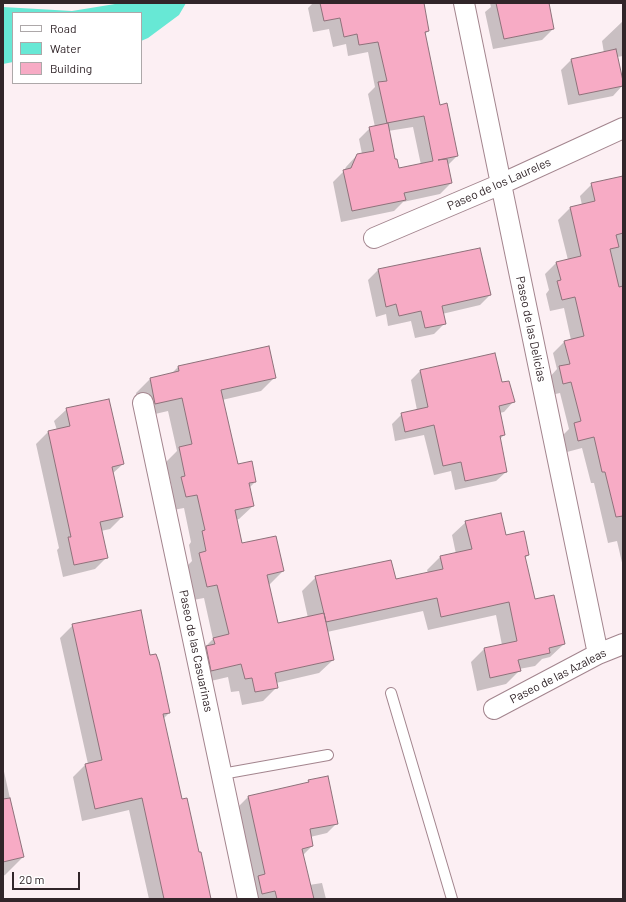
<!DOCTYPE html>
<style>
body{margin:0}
#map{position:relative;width:626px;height:902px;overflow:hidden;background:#fceff3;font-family:Barlow,sans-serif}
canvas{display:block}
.frame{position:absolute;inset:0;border:4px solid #312529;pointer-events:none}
.legend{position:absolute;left:12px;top:12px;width:130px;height:72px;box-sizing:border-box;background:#fff;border:1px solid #ada8a9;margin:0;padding:5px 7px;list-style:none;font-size:12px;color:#312529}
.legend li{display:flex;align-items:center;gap:8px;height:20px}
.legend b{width:20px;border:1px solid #ada8a9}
.scale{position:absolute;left:12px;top:872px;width:68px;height:18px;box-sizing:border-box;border:2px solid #312529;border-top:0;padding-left:5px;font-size:12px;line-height:14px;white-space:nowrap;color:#312529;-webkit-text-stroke:3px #fff;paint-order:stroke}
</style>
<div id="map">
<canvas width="626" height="902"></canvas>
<div class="frame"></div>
<ul class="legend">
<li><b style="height:5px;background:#fff"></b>Road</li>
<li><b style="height:11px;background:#67e8d5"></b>Water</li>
<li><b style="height:11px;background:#f7abc5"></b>Building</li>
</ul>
<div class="scale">20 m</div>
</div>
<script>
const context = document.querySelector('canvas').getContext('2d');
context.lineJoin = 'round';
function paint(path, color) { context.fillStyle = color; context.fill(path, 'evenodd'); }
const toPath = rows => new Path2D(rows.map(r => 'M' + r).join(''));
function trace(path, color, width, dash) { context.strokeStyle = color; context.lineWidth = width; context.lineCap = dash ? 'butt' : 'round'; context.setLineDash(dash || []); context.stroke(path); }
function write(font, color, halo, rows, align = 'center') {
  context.font = font + ' Barlow,sans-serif'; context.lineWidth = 3; context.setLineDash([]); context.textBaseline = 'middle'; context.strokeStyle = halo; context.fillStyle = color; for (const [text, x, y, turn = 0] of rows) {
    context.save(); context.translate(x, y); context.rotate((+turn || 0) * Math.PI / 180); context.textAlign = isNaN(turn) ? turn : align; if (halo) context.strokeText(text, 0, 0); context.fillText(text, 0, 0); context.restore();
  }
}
paint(toPath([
 [116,3,186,3,179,15,148,38,141,41,141,13,13,13,13,62,3,64,3,7,72,11,115,4]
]), '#67e8d5');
paint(toPath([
 [313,3,423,3,428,31,425,34,439,106,457,156,448,165,451,183,440,194,403,202,394,211,341,222,333,182,344,171,346,167,357,155,362,154,359,139,370,128,375,127,368,94,375,87,368,52,348,56,346,44,333,47,329,29,313,32,308,8],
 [413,127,421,165,398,169,395,160,388,131],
 [490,3,548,3,553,29,542,40,493,49,485,12,491,7],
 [623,21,623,56,617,57,623,85,613,96,568,105,561,70,571,60,604,53,602,41],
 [623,177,623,567,617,541,608,543,594,483,591,483,582,448,567,452,563,435,569,429,560,393,551,395,548,379,557,369,553,353,564,342,571,340,564,308,550,311,546,294,549,290,545,274,557,262,568,260,558,220,570,208,582,205,580,196,592,184],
 [378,270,490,295,480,305,442,314,444,324,434,334,415,338,411,321,388,326,386,314,376,317,368,280],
 [178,367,275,377,261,391,222,400,238,465,255,482,249,488,253,506,239,519,236,520,242,544,283,571,269,585,277,625,308,618,302,591,316,577,395,580,428,573,427,570,440,557,456,554,452,535,466,522,505,536,528,555,525,558,534,600,564,644,550,657,542,659,535,666,519,669,519,671,506,684,477,691,471,662,484,649,502,645,496,615,428,630,423,611,327,632,333,660,319,673,276,683,277,687,263,701,242,705,239,691,231,692,228,677,198,684,200,652,213,639,204,598,193,600,186,567,192,561,189,545,191,542,184,508,173,510,168,491,172,488,166,462,177,451,168,411,142,417,136,393,150,379,171,374],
 [420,371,501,384,513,402,504,412,499,413,504,435,499,440,506,472,496,481,455,490,451,471,434,475,424,435,395,441,392,424,402,414,417,410,411,380],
 [67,409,123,464,112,474,122,517,110,529,101,531,107,557,95,569,63,577,57,550,59,548,36,444,48,432,57,430,54,421],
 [73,625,149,657,169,713,163,719,181,800,210,899,149,899,129,810,82,821,73,777,85,765,88,764,60,638],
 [3,767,23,857,5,875,3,876],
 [309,781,337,823,327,833,310,837,312,846,302,856,309,885,322,883,326,899,251,899,249,887,255,881,238,807,248,797,306,784]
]), '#0003');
const building = toPath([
 [320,3,424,3,429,31,425,32,440,105,447,103,458,156,438,160,447,159,452,183,404,193,406,200,352,211,343,170,351,168,357,154,374,151,369,127,388,123,395,159,397,159,399,168,433,161,424,116,387,123,378,82,387,81,378,42,359,45,357,34,344,37,340,18,324,21,320,3],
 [496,3,549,3,554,29,504,39,496,3],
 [616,49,623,81,623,86,579,95,571,59,616,49],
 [623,176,623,233,616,235,619,247,610,249,619,287,623,286,623,516,616,517,605,472,602,472,594,437,578,441,574,423,581,421,571,382,563,384,559,366,570,364,564,341,584,336,575,297,562,300,557,281,561,280,556,262,581,256,570,207,595,201,591,183,623,176],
 [480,248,491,295,442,306,446,324,425,328,421,311,399,316,396,304,386,307,378,269,480,248],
 [269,346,276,378,221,390,238,464,252,461,256,482,249,483,254,506,235,510,242,543,276,536,284,571,267,575,278,623,324,613,334,660,275,673,278,688,255,692,252,678,245,679,241,664,211,671,206,646,215,644,213,638,229,634,217,585,207,587,199,553,206,551,202,531,205,530,197,495,186,497,181,477,185,476,179,447,192,444,182,398,155,404,150,378,179,371,178,366,269,346],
 [495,353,502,382,509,381,515,402,499,406,505,435,500,436,507,472,465,481,461,462,443,466,434,425,405,432,401,413,428,407,420,370,495,353],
 [109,399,124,464,112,467,123,517,100,522,108,558,74,565,68,537,71,537,48,431,70,426,66,408,109,399],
 [501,513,506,535,524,531,529,555,525,556,535,599,554,595,565,644,549,648,550,653,518,660,521,671,490,678,484,648,517,641,509,602,441,617,437,598,326,622,315,576,391,560,396,579,443,569,440,556,472,549,465,521,501,513],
 [141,610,150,655,156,654,159,662,170,713,163,714,182,799,187,798,199,852,201,852,211,899,164,899,142,798,95,809,85,764,102,760,72,624,141,610],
 [328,776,338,824,310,829,313,846,302,849,314,899,277,899,275,891,262,894,258,876,265,874,248,796,309,782,308,780,328,776],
 [10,798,24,857,3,862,3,799,10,798]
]);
paint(building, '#f7abc5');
trace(building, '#8e717a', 1);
const lane = toPath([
 [391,693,452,899],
 [222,774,328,755]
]);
const street = toPath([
 [464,3,501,184,598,654],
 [374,238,501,184,623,128],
 [143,403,248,899],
 [494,709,598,654,623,644]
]);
trace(lane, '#a3858e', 12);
trace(street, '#a3858e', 22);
trace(lane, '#fff', 10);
trace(street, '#fff', 20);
write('12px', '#312529', '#fff', [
 ["Paseo de los Laureles",499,184,-24],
 ["Paseo de las Delicias",531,329,78],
 ["Paseo de las Casuarinas",196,651,78],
 ["Paseo de las Azaleas",558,676,-27]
]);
</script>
